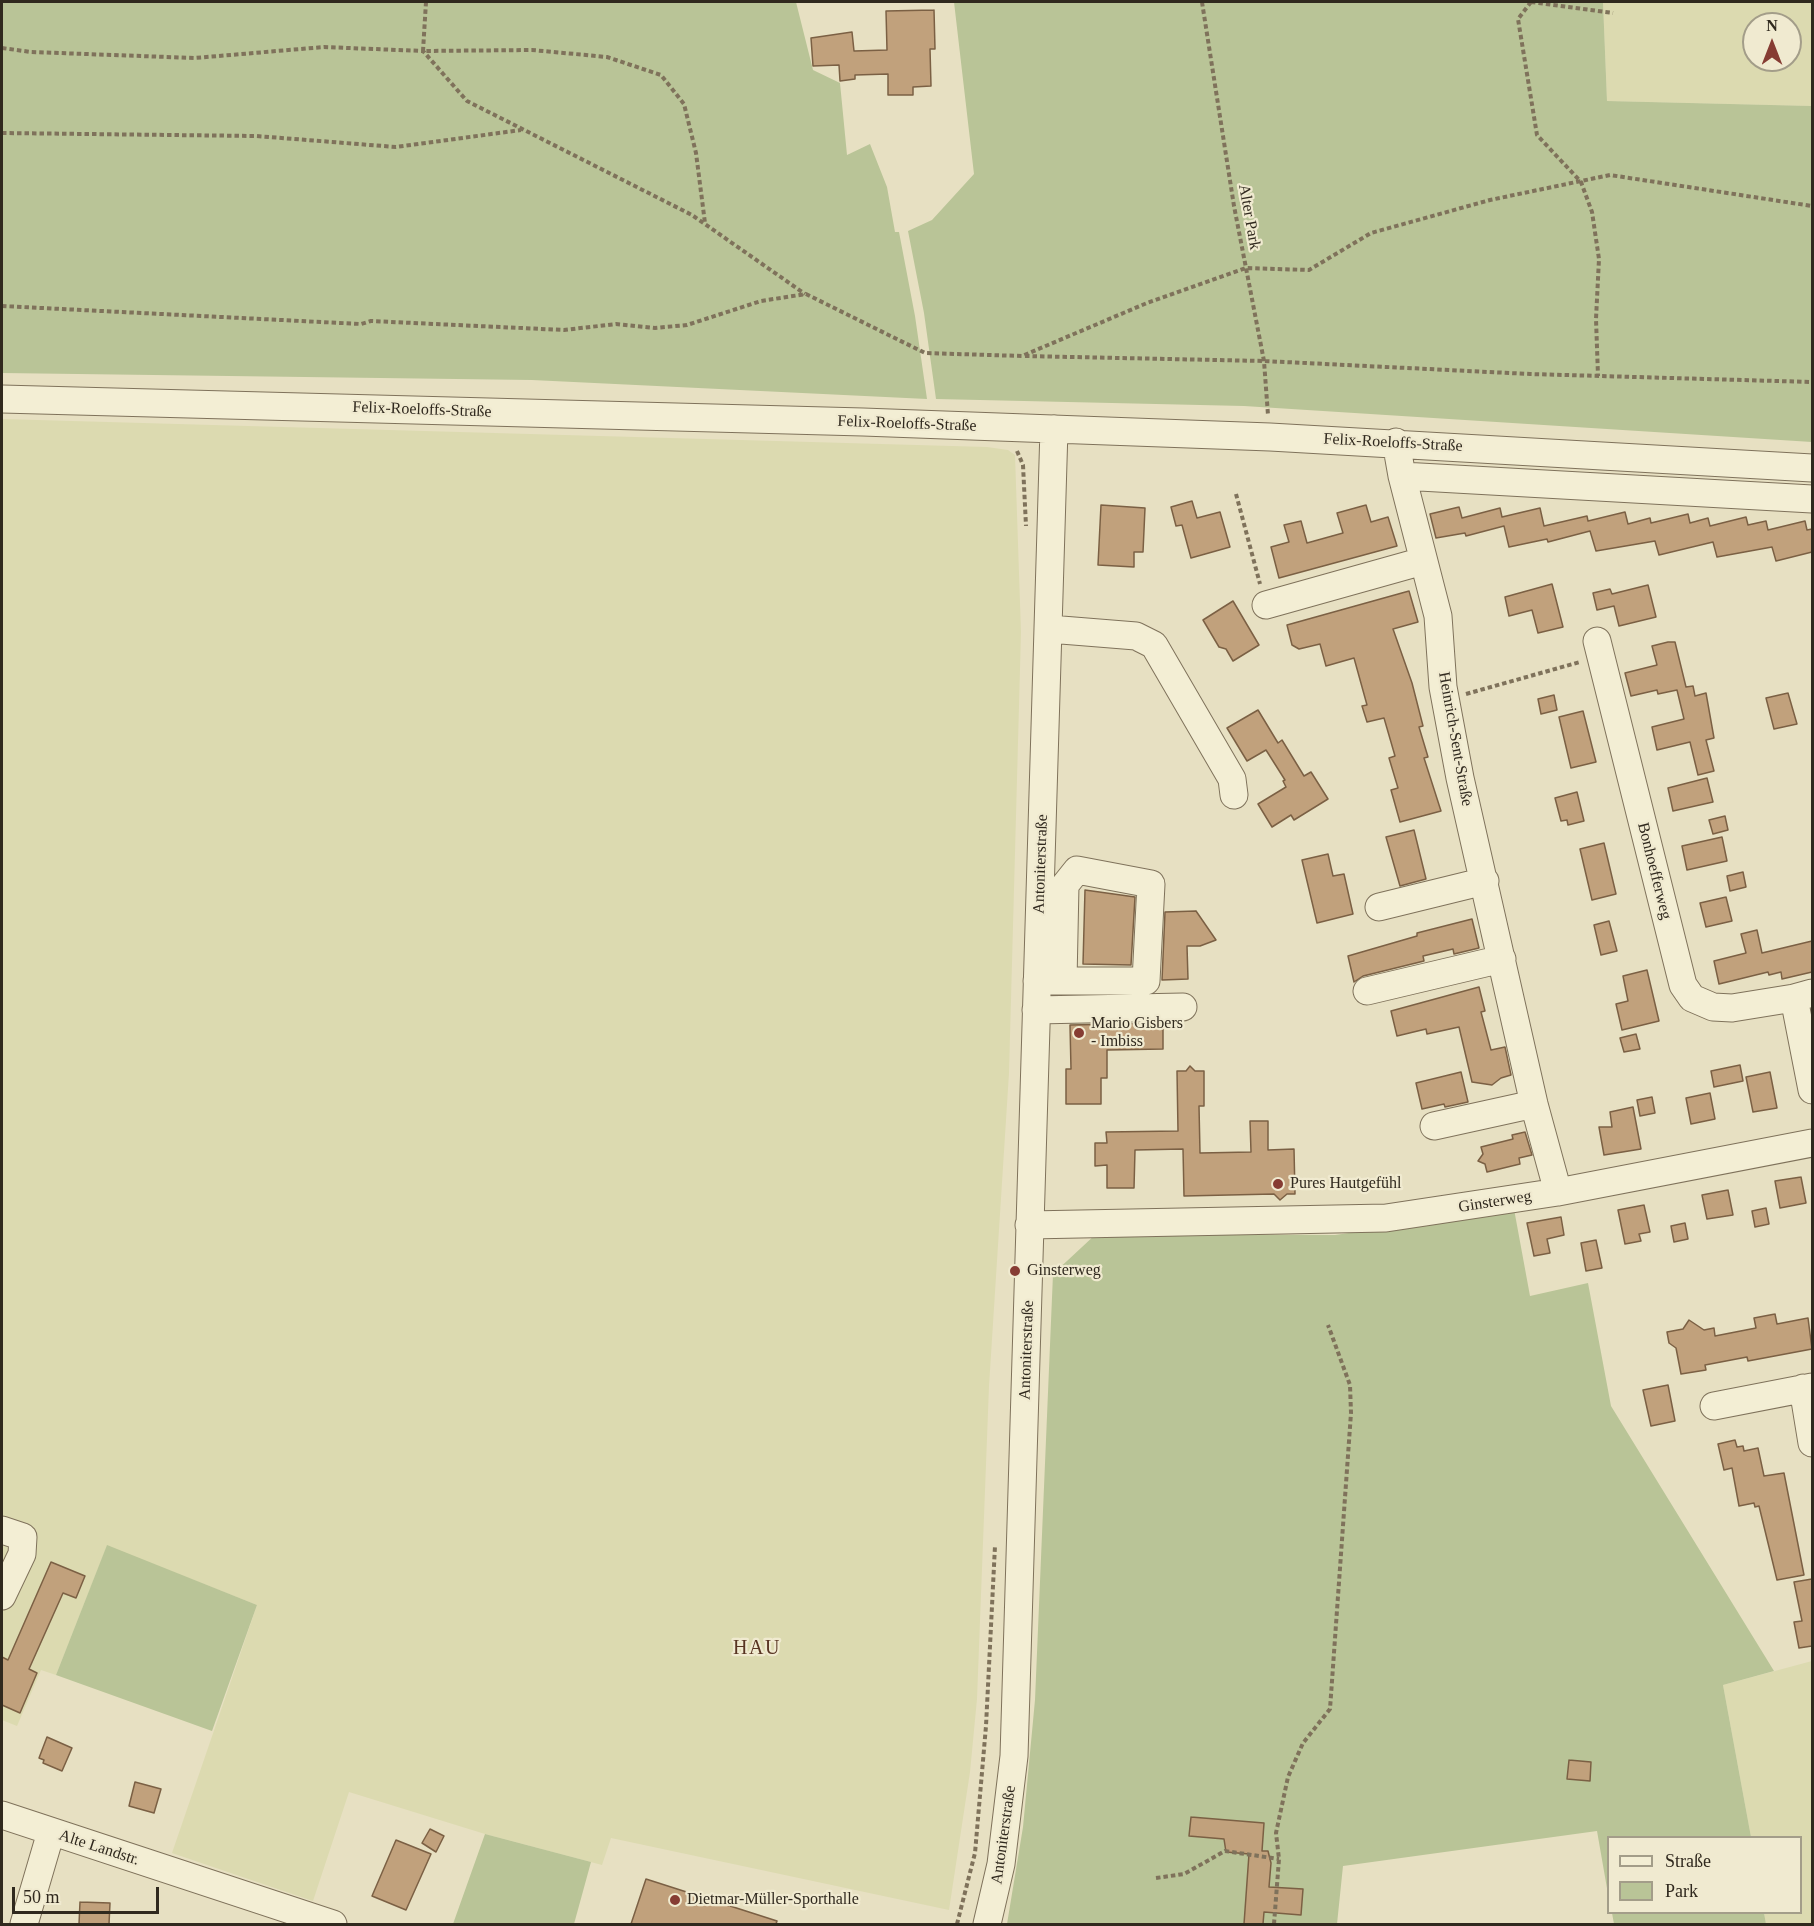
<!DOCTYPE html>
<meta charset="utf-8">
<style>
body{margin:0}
#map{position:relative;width:1814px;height:1926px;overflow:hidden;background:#e7e0c2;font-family:Georgia,serif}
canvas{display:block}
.frame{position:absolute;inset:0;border:3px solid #30291e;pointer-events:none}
.legend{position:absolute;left:1607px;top:1836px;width:195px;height:78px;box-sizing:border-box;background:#f0ead0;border:2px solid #a39d89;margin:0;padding:8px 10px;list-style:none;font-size:18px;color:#30291e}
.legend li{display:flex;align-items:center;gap:12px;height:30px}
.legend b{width:30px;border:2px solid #a39d89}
.north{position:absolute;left:1742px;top:12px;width:60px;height:60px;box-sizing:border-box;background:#f0ead0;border:2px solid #a39d89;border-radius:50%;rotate:0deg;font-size:16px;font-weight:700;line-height:24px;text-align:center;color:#30291e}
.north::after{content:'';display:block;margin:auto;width:21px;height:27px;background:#863c33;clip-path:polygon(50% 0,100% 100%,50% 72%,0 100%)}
.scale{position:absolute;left:12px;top:1887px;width:147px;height:27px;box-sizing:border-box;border:3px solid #30291e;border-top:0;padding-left:8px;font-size:18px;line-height:21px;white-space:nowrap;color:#30291e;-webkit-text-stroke:4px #f0ead0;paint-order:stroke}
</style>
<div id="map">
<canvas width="1814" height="1926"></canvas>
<div class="frame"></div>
<ul class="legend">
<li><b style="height:8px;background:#f3eed4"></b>Straße</li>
<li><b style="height:16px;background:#b9c497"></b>Park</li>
</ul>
<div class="north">N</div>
<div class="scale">50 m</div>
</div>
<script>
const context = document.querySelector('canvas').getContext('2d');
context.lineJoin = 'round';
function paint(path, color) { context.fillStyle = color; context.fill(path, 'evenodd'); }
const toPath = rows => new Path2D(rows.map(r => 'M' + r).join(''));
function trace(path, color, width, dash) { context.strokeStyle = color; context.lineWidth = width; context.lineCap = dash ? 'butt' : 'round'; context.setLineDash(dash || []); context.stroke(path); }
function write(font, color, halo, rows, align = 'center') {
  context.font = font + ' Georgia,serif'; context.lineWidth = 4.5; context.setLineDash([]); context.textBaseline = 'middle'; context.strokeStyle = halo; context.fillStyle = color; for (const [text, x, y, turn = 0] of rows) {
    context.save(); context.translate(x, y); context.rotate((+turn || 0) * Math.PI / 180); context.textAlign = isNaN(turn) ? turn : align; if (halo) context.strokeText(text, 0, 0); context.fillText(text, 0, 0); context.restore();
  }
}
paint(toPath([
 [1603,2,1812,2,1812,106,1607,101],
 [1754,24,1790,24,1790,60,1754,60],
 [2,419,987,447,1008,450,1015,455,1021,632,1009,1073,989,1386,977,1699,970,1772,949,1910,611,1838,602,1865,485,1834,349,1792,313,1901,172,1853,257,1605,107,1546,56,1675,41,1670,17,1726,2,1720],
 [1812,1661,1812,1924,1766,1924,1764,1913,1800,1912,1800,1838,1751,1837,1723,1685]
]), '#dcdab0');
paint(toPath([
 [2,2,796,2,813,70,840,83,847,155,870,144,887,187,895,232,899,232,915,316,927,399,532,380,2,373],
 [954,2,1603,2,1607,101,1812,106,1812,442,1244,406,936,399,924,313,908,231,932,220,974,174],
 [1514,1209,1530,1296,1588,1283,1611,1406,1774,1671,1723,1685,1751,1837,1608,1838,1608,1894,1597,1831,1343,1866,1337,1924,1007,1924,1023,1827,1035,1700,1053,1274,1096,1234,1335,1235],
 [107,1545,257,1605,212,1731,56,1675],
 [485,1834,591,1862,574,1924,453,1924],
 [1612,1913,1764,1913,1766,1924,1614,1924]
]), '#b9c497');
const building = toPath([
 [934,10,935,49,930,49,931,86,913,87,913,95,888,95,888,74,855,75,855,79,840,81,839,65,813,66,811,38,852,32,854,51,887,50,886,11,934,10],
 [1192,501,1197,518,1220,512,1230,547,1191,558,1182,525,1176,526,1171,507,1192,501],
 [1101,505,1145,508,1143,552,1134,552,1134,567,1098,565,1101,505],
 [1366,505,1371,522,1388,517,1397,546,1279,578,1271,547,1289,542,1284,525,1301,521,1307,543,1343,533,1337,513,1366,505],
 [1459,507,1462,518,1500,508,1502,517,1540,508,1544,526,1587,516,1588,521,1625,512,1628,524,1650,518,1651,523,1688,514,1690,523,1708,518,1710,526,1746,517,1748,525,1766,521,1768,530,1805,521,1807,530,1812,529,1812,552,1776,561,1772,547,1717,557,1713,542,1659,555,1655,541,1596,551,1590,531,1548,542,1547,539,1509,547,1504,526,1466,536,1465,533,1436,538,1430,514,1459,507],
 [1552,584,1563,627,1538,633,1532,610,1509,616,1505,597,1552,584],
 [1648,585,1656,617,1619,626,1614,606,1597,610,1593,593,1610,589,1612,594,1648,585],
 [1409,591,1418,622,1393,629,1412,683,1423,726,1419,727,1428,757,1424,758,1441,811,1400,822,1391,790,1398,788,1389,758,1395,756,1384,718,1367,722,1362,706,1367,705,1354,658,1326,666,1320,644,1299,649,1292,645,1287,625,1409,591],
 [1233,601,1259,645,1233,661,1226,649,1219,647,1203,620,1233,601],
 [1668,642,1675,642,1686,687,1693,686,1695,696,1706,693,1714,738,1706,740,1714,771,1698,775,1690,742,1657,750,1652,727,1684,719,1677,690,1658,694,1657,690,1631,696,1625,673,1657,665,1652,646,1668,642],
 [1788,693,1797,724,1774,729,1766,698,1788,693],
 [1554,695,1557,710,1541,714,1538,699,1554,695],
 [1258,710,1278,743,1282,740,1304,776,1311,772,1328,799,1294,820,1291,815,1272,827,1258,804,1286,787,1283,781,1285,780,1266,750,1247,761,1227,728,1258,710],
 [1583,711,1596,762,1571,768,1559,717,1583,711],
 [1707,778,1713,802,1673,811,1668,788,1707,778],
 [1577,792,1584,821,1568,825,1567,820,1561,821,1555,798,1577,792],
 [1725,816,1728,830,1713,834,1709,820,1725,816],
 [1414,830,1426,879,1400,886,1386,837,1414,830],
 [1722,837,1727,861,1687,870,1682,846,1722,837],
 [1604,843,1616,894,1592,900,1580,849,1604,843],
 [1328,854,1333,876,1344,874,1353,914,1317,923,1302,860,1328,854],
 [1743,872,1746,887,1730,891,1727,876,1743,872],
 [1085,890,1135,897,1131,965,1083,964,1085,890],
 [1726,897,1732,921,1706,927,1700,903,1726,897],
 [1196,911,1216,940,1200,946,1187,946,1188,979,1162,980,1165,912,1196,911],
 [1472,919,1479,948,1454,954,1453,949,1423,956,1424,961,1363,976,1354,982,1348,956,1417,936,1417,933,1472,919],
 [1609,921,1617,951,1601,955,1594,925,1609,921],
 [1757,930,1762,953,1812,941,1812,972,1782,979,1781,972,1769,975,1768,972,1719,984,1714,961,1746,953,1741,934,1757,930],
 [1647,970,1659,1021,1622,1030,1616,1004,1628,1001,1623,976,1647,970],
 [1479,987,1485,1011,1481,1012,1491,1050,1505,1047,1511,1075,1501,1078,1492,1085,1472,1082,1459,1027,1427,1034,1426,1029,1397,1036,1391,1011,1479,987],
 [1163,1023,1163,1049,1107,1050,1107,1078,1101,1078,1101,1104,1066,1104,1066,1069,1071,1069,1070,1025,1163,1023],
 [1636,1034,1640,1049,1624,1052,1620,1038,1636,1034],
 [1740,1065,1743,1081,1714,1087,1711,1071,1740,1065],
 [1190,1066,1195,1071,1204,1071,1204,1106,1199,1106,1200,1153,1251,1152,1250,1121,1268,1121,1268,1150,1294,1149,1295,1194,1287,1194,1280,1200,1274,1194,1184,1196,1183,1149,1135,1150,1134,1188,1107,1188,1107,1165,1095,1166,1095,1143,1107,1143,1106,1132,1178,1131,1177,1071,1186,1071,1190,1066],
 [1461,1072,1468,1102,1445,1107,1444,1104,1422,1109,1416,1083,1461,1072],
 [1770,1072,1777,1108,1753,1112,1746,1077,1770,1072],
 [1710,1093,1715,1119,1691,1124,1686,1098,1710,1093],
 [1652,1097,1655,1113,1640,1116,1637,1100,1652,1097],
 [1633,1107,1641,1149,1604,1155,1599,1127,1612,1127,1610,1112,1633,1107],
 [1525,1132,1532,1155,1519,1158,1520,1164,1487,1172,1485,1164,1478,1161,1483,1154,1481,1147,1513,1139,1512,1135,1525,1132],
 [1801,1177,1806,1203,1780,1208,1775,1181,1801,1177],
 [1728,1190,1733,1215,1707,1219,1702,1195,1728,1190],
 [1644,1205,1650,1232,1639,1234,1641,1241,1625,1244,1618,1210,1644,1205],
 [1766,1208,1769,1224,1755,1227,1752,1211,1766,1208],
 [1561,1217,1564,1235,1547,1239,1550,1253,1534,1256,1527,1223,1561,1217],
 [1685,1223,1688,1239,1674,1242,1671,1226,1685,1223],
 [1596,1240,1602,1268,1586,1271,1581,1243,1596,1240],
 [1775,1314,1777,1324,1808,1318,1812,1349,1748,1361,1747,1357,1705,1365,1706,1370,1681,1374,1676,1348,1669,1343,1667,1332,1683,1329,1689,1320,1704,1330,1714,1328,1715,1336,1756,1328,1754,1318,1775,1314],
 [1668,1385,1675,1421,1651,1426,1643,1390,1668,1385],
 [1735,1440,1737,1447,1743,1446,1744,1451,1758,1448,1764,1476,1784,1473,1804,1575,1777,1580,1759,1506,1755,1507,1754,1503,1739,1506,1732,1468,1724,1470,1718,1444,1735,1440],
 [51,1562,85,1576,76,1598,63,1593,29,1669,37,1673,20,1713,2,1705,2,1657,8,1660,51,1562],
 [1812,1579,1812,1646,1799,1648,1794,1622,1802,1621,1794,1582,1812,1579],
 [47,1737,72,1748,62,1771,43,1763,44,1760,39,1758,47,1737],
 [1569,1760,1591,1762,1590,1781,1567,1779,1569,1760],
 [135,1782,161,1789,154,1813,129,1806,135,1782],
 [1191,1817,1264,1823,1262,1851,1268,1851,1271,1863,1269,1887,1303,1889,1301,1915,1264,1912,1263,1924,1244,1924,1249,1854,1226,1852,1224,1839,1189,1836,1191,1817],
 [430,1829,444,1836,436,1852,422,1843,430,1829],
 [396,1840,431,1854,406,1910,372,1896,396,1840],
 [646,1879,777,1921,776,1924,631,1924,646,1879],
 [80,1902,110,1903,109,1924,79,1924,80,1902]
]);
paint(building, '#c1a17c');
trace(building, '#7b6044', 1.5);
const minor = toPath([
 [2,399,863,422,1270,437,1812,468],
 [1396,442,1402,476,1438,616,1443,687,1460,778,1534,1104,1558,1192],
 [1402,476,1812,499],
 [1266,605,1423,561],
 [1049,629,1136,636,1154,645,1232,779,1234,795],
 [1597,641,1683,985,1692,998,1713,1007,1732,1008,1794,998],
 [1379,907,1485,881],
 [1037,981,1146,981,1151,884,1077,870,1065,885,1063,981],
 [1367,991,1502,959],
 [1812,993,1794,998,1812,1090],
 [1036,1010,1183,1007],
 [1434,1126,1534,1104],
 [1029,1225,1386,1218,1558,1192,1812,1143],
 [1803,1388,1812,1443],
 [1714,1406,1812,1387],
 [2,1530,23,1537,22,1554,2,1596],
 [2,1815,333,1924],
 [24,1924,51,1832],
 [987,1924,1001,1864,1014,1756,1054,429]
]);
trace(minor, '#7f725b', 29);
trace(toPath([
 [426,2,423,51,532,50,607,57,661,75,684,104,696,153,705,223],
 [1202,2,1234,206,1264,361,1268,415],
 [1531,2,1518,19,1537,135,1581,182,1592,212,1599,259,1596,319,1598,376],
 [1531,2,1613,13],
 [2,48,31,52,195,58,324,47,423,51,467,101,692,215,805,294],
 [2,133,256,136,396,147,521,130],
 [2,306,361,324,371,321,564,330,616,324,655,328,687,325,761,301,806,294,925,353,1022,356,1147,303,1246,268,1309,270,1371,233,1490,200,1610,175,1812,206],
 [1025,356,1264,361,1530,374,1812,382],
 [1017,451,1023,465,1026,526],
 [1236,494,1260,584],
 [1466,694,1580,662],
 [1156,1878,1184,1874,1225,1851,1279,1859],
 [957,1924,975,1853,986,1726,995,1546],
 [1274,1924,1279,1859,1276,1833,1288,1777,1303,1743,1330,1709,1351,1413,1350,1385,1328,1325]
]), '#7f725b', 4, [4.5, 3]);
trace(minor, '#f3eed4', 27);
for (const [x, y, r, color] of [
 [1079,1033,6,"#863c33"],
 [1278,1184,6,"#863c33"],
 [1015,1271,6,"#863c33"],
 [675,1900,6,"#863c33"]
]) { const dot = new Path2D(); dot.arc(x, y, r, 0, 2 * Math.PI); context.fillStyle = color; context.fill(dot); trace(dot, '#f0ead0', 2); }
write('16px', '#30291e', '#f0ead0', [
 ["Alter Park",1249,217,80],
 ["Felix-Roeloffs-Straße",422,410,2],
 ["Felix-Roeloffs-Straße",907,424,2],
 ["Felix-Roeloffs-Straße",1393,443,3],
 ["Heinrich-Sent-Straße",1455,739,80],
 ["Antoniterstraße",1041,864,-88],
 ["Bonhoefferweg",1654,871,76],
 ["Ginsterweg",1495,1202,-9],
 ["Antoniterstraße",1027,1350,-88],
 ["Antoniterstraße",1004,1835,-82],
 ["Alte Landstr.",99,1848,18]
]);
write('16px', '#30291e', '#f0ead0', [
 ["Mario Gisbers",1091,1024],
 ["- Imbiss",1091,1042],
 ["Pures Hautgefühl",1290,1184],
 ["Ginsterweg",1027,1271],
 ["Dietmar-Müller-Sporthalle",687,1900]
], 'left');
context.letterSpacing = '1.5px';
write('20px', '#583422', '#f0ead0', [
 ["HAU",757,1649]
]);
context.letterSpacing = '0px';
</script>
